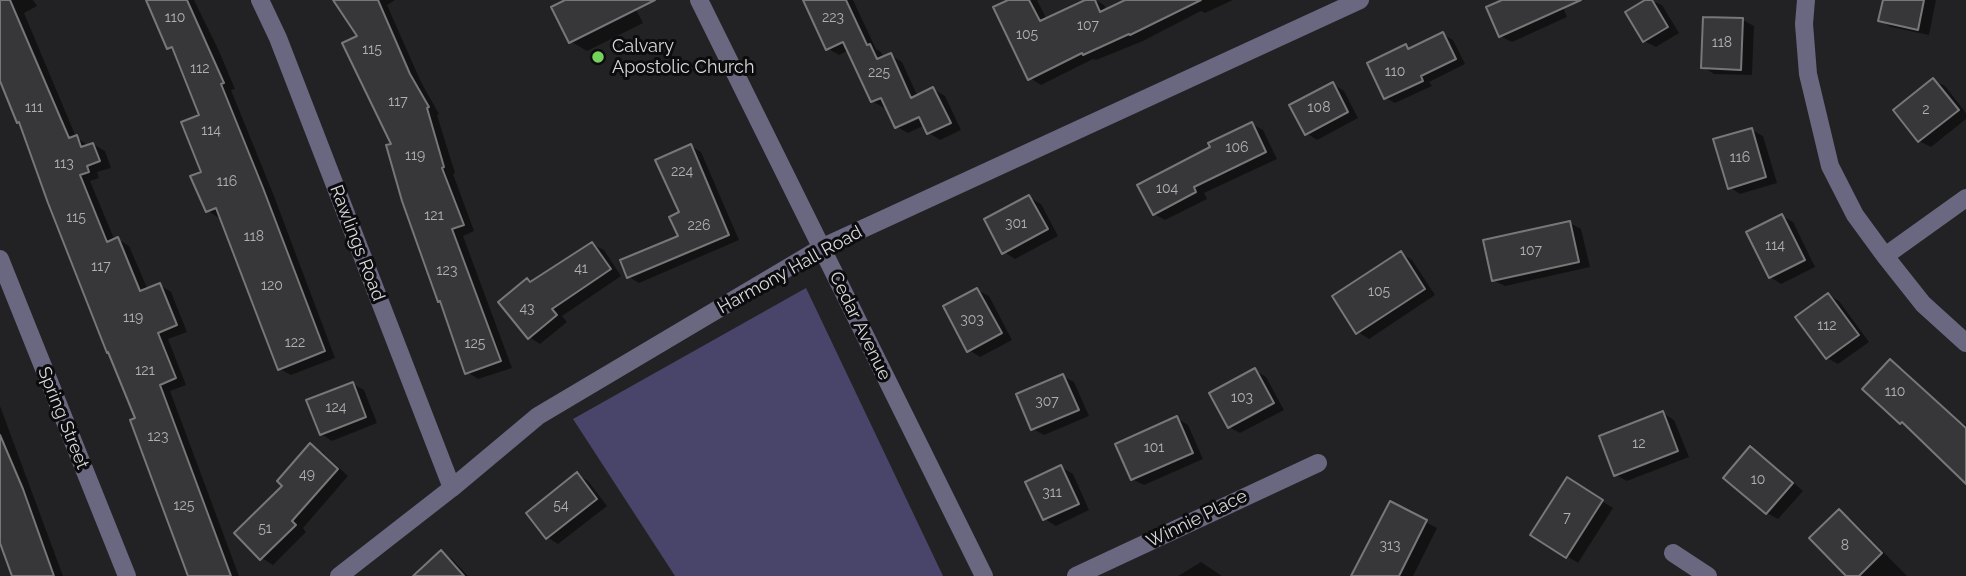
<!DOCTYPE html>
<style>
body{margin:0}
canvas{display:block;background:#222224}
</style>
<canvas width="1966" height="576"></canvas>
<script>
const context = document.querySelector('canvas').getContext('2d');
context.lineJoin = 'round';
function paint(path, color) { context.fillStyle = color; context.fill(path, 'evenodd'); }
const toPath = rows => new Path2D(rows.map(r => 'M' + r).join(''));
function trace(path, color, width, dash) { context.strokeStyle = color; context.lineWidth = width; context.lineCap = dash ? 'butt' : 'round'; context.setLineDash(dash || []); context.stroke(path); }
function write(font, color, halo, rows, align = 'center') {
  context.font = font + ' Raleway,sans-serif'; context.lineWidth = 6; context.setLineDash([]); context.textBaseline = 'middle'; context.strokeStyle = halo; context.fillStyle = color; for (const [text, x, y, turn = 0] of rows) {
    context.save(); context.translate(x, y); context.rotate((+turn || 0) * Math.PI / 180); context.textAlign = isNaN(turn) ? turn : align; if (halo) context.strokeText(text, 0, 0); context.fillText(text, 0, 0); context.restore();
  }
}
paint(toPath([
 [806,288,943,576,675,576,573,419]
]), '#494469');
paint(toPath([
 [0,0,33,0,37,6,24,13,76,137,89,146,93,144,105,151,111,168,97,172,99,178,90,181,115,241,118,239,129,246,148,290,160,285,171,292,187,332,168,339,186,385,170,391,239,576,190,576,138,419,21,123,0,79],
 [146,0,194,0,219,51,235,89,231,90,274,196,335,358,291,375,280,369,221,217,219,218,208,211,203,172,201,116,176,52,169,48],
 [335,0,395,0,387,5,421,82,439,114,437,115,455,173,453,174,474,231,463,236,512,368,478,379,467,372,359,37],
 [569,0,631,0,643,23,587,51,570,41],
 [805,0,853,0,876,49,881,52,884,58,891,55,902,62,918,97,933,89,945,96,961,130,940,140,929,133,925,125,908,133,897,127,887,106,884,108,872,101,849,50,839,55,827,48],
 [926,111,928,115,901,127,901,123],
 [1012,0,1037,0,1047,20,1089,0,1095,0,1104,5,1107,11,1129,0,1233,0,1205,13,1201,11,1143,41,1096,60,1093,59,1041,85,1030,78],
 [1507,0,1560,0,1567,17,1512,42,1500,36],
 [1649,0,1662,5,1679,33,1656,47,1644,41],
 [1884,0,1936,0,1929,35,1891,27,1880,20],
 [1743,20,1754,26,1752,75,1714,74,1703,67],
 [1443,34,1453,40,1465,64,1429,82,1432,86,1395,103,1386,98,1406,46,1411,49],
 [1933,80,1945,86,1966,113,1966,119,1931,147,1919,141],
 [1333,84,1344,91,1358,118,1317,140,1306,133],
 [1252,124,1263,130,1277,159,1204,193,1207,199,1165,220,1154,214,1212,148],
 [1752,130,1763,136,1777,183,1740,194,1729,187],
 [691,146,701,152,739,240,639,283,629,277,680,237],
 [1029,197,1041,204,1058,236,1015,259,1004,252],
 [1782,216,1793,222,1815,267,1781,284,1770,277],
 [1570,223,1581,229,1590,267,1505,286,1493,280],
 [592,244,604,250,621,276,562,316,567,322,540,344,529,337,527,280,532,283],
 [1401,253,1412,260,1435,295,1369,339,1358,332],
 [977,290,989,296,1012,340,980,357,969,350],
 [1828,295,1839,301,1869,342,1838,364,1827,358],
 [1890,361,1902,368,1958,421,1966,425,1966,482,1911,429,1901,423,1865,389],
 [1255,370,1266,377,1284,410,1240,433,1229,427],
 [1063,376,1074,382,1089,416,1044,435,1033,429],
 [353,384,364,390,377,423,332,441,321,434],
 [0,406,63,576,13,576,0,541],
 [1663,413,1674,420,1689,457,1627,481,1616,475],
 [1177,418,1188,425,1203,459,1144,485,1132,479],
 [310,446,322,452,348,476,303,528,306,532,273,565,262,558,284,486],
 [1751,449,1762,455,1803,491,1778,519,1767,513],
 [1061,467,1073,474,1089,510,1056,526,1045,519],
 [577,475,588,481,607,506,558,544,547,537],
 [1567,480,1613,508,1578,563,1533,535],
 [1390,503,1437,528,1413,576,1362,576],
 [1839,512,1850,518,1907,576,1848,576],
 [441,552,452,559,468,576,415,576],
 [1201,562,1222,576,1178,576]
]), '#0007');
const building = toPath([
 [0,0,10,0,69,138,77,135,81,147,93,143,100,161,87,166,89,172,80,175,107,242,118,237,140,291,160,283,177,325,158,333,176,378,160,385,231,576,188,576,130,420,135,418,108,352,107,353,48,203,19,122,17,123,0,81,0,0],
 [146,0,187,0,224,83,221,84,263,188,325,351,278,370,216,208,206,212,190,176,201,172,181,122,199,115,172,47,167,49,146,0],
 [333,0,378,0,410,74,429,107,427,108,444,167,442,168,464,225,452,229,501,361,465,374,440,301,438,302,402,201,386,145,391,144,342,43,357,36,333,0],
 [565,0,655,0,569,43,551,7,565,0],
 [803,0,846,0,867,45,870,44,877,59,891,53,911,98,933,87,951,123,927,134,919,117,895,128,881,98,871,102,843,42,826,50,803,0],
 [1008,0,1029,0,1040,21,1085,0,1095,0,1100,12,1125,0,1201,0,1130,35,1129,34,1083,55,1082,53,1028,80,993,7,1008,0],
 [1502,0,1581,0,1499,37,1486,7,1502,0],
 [1645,0,1652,0,1668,27,1643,42,1625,12,1645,0],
 [1883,0,1924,0,1918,30,1878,21,1883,0],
 [1703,17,1743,18,1741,70,1701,68,1703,17],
 [1443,32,1456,59,1421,76,1423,81,1384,99,1367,63,1406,44,1408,49,1443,32],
 [1933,78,1959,110,1918,142,1893,110,1933,78],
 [1333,82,1348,112,1305,135,1289,105,1333,82],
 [1252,122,1266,152,1194,187,1196,192,1153,215,1137,185,1210,147,1208,143,1252,122],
 [1752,128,1766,177,1728,189,1713,139,1752,128],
 [691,144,729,235,627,278,620,260,678,236,669,217,679,212,655,160,691,144],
 [1029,195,1048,229,1002,254,984,219,1029,195],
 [1782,214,1805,260,1769,278,1746,232,1782,214],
 [1570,221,1579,262,1492,281,1483,240,1570,221],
 [592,242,611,269,552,309,557,315,528,339,498,302,527,278,530,282,592,242],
 [1401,251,1425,289,1356,334,1332,296,1401,251],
 [977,288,1002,333,967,352,943,306,977,288],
 [1828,293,1859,335,1826,359,1795,317,1828,293],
 [1890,359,1966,428,1966,484,1902,422,1900,424,1862,389,1890,359],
 [1255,368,1274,403,1228,428,1209,393,1255,368],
 [1063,374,1079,410,1031,430,1016,394,1063,374],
 [353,382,366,417,320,435,306,400,353,382],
 [1663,411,1678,451,1614,476,1599,436,1663,411],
 [1177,416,1193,453,1131,480,1115,444,1177,416],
 [0,435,23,489,54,576,12,576,0,543,0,435],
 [310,443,338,469,292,521,296,525,260,560,234,533,282,486,277,481,310,443],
 [1750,446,1793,483,1766,514,1723,478,1750,446],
 [1061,465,1079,504,1043,520,1025,482,1061,465],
 [577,472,597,499,546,539,526,513,577,472],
 [1567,477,1603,500,1566,558,1530,535,1567,477],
 [1390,501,1427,520,1399,576,1351,576,1390,501],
 [1839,509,1882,553,1859,576,1846,576,1809,538,1839,509],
 [441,550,464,576,413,576,441,550]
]);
paint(building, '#37373a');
trace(building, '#77777a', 2);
trace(toPath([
 [260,0,278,38,452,488],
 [699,0,984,576],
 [1806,0,1804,24,1808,74,1830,166,1855,215,1885,256,1923,304,1966,343],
 [1885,256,1966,198],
 [0,259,127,576],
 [1673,553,1708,576],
 [339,576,452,488,538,416,821,248,1360,0],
 [1076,576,1318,463]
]), '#6a6780', 18);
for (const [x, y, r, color] of [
 [598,57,7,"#74d25c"]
]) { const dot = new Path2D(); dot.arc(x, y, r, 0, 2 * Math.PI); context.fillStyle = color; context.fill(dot); trace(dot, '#0c0b0d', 2.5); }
write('14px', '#b0b0b2', null, [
 ["110",175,18],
 ["223",833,18],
 ["107",1088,26],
 ["105",1027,35],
 ["118",1722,43],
 ["115",372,50],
 ["112",200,69],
 ["110",1395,72],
 ["225",879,73],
 ["117",398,102],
 ["111",34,108],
 ["108",1319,108],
 ["2",1926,110],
 ["114",211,131],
 ["106",1237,148],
 ["119",415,156],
 ["116",1740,158],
 ["113",64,164],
 ["224",682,172],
 ["116",227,182],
 ["104",1167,189],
 ["121",434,216],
 ["115",76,218],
 ["301",1016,224],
 ["226",699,226],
 ["118",254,237],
 ["114",1775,246],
 ["107",1531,251],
 ["117",101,267],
 ["41",581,269],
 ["123",447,271],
 ["120",272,286],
 ["105",1379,292],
 ["43",527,309],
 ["119",133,318],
 ["303",972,320],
 ["112",1827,326],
 ["122",295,343],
 ["125",475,344],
 ["121",145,371],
 ["110",1895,392],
 ["103",1242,398],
 ["307",1047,402],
 ["124",336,408],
 ["123",158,437],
 ["12",1639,444],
 ["101",1154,448],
 ["49",307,475],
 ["10",1758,480],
 ["311",1052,493],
 ["125",184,506],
 ["54",561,506],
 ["7",1567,518],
 ["51",265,529],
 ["313",1390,546],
 ["8",1845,546]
]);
write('18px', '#d8d8da', '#0c0b0d', [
 ["Calvary",612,47],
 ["Apostolic Church",612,68]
], 'left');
write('18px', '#d8d8da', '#0c0b0d', [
 ["Rawlings Road",357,243,69],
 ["Harmony Hall Road",790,270,-29],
 ["Cedar Avenue",860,326,64],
 ["Spring Street",63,418,68],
 ["Winnie Place",1197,519,-26]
]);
</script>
